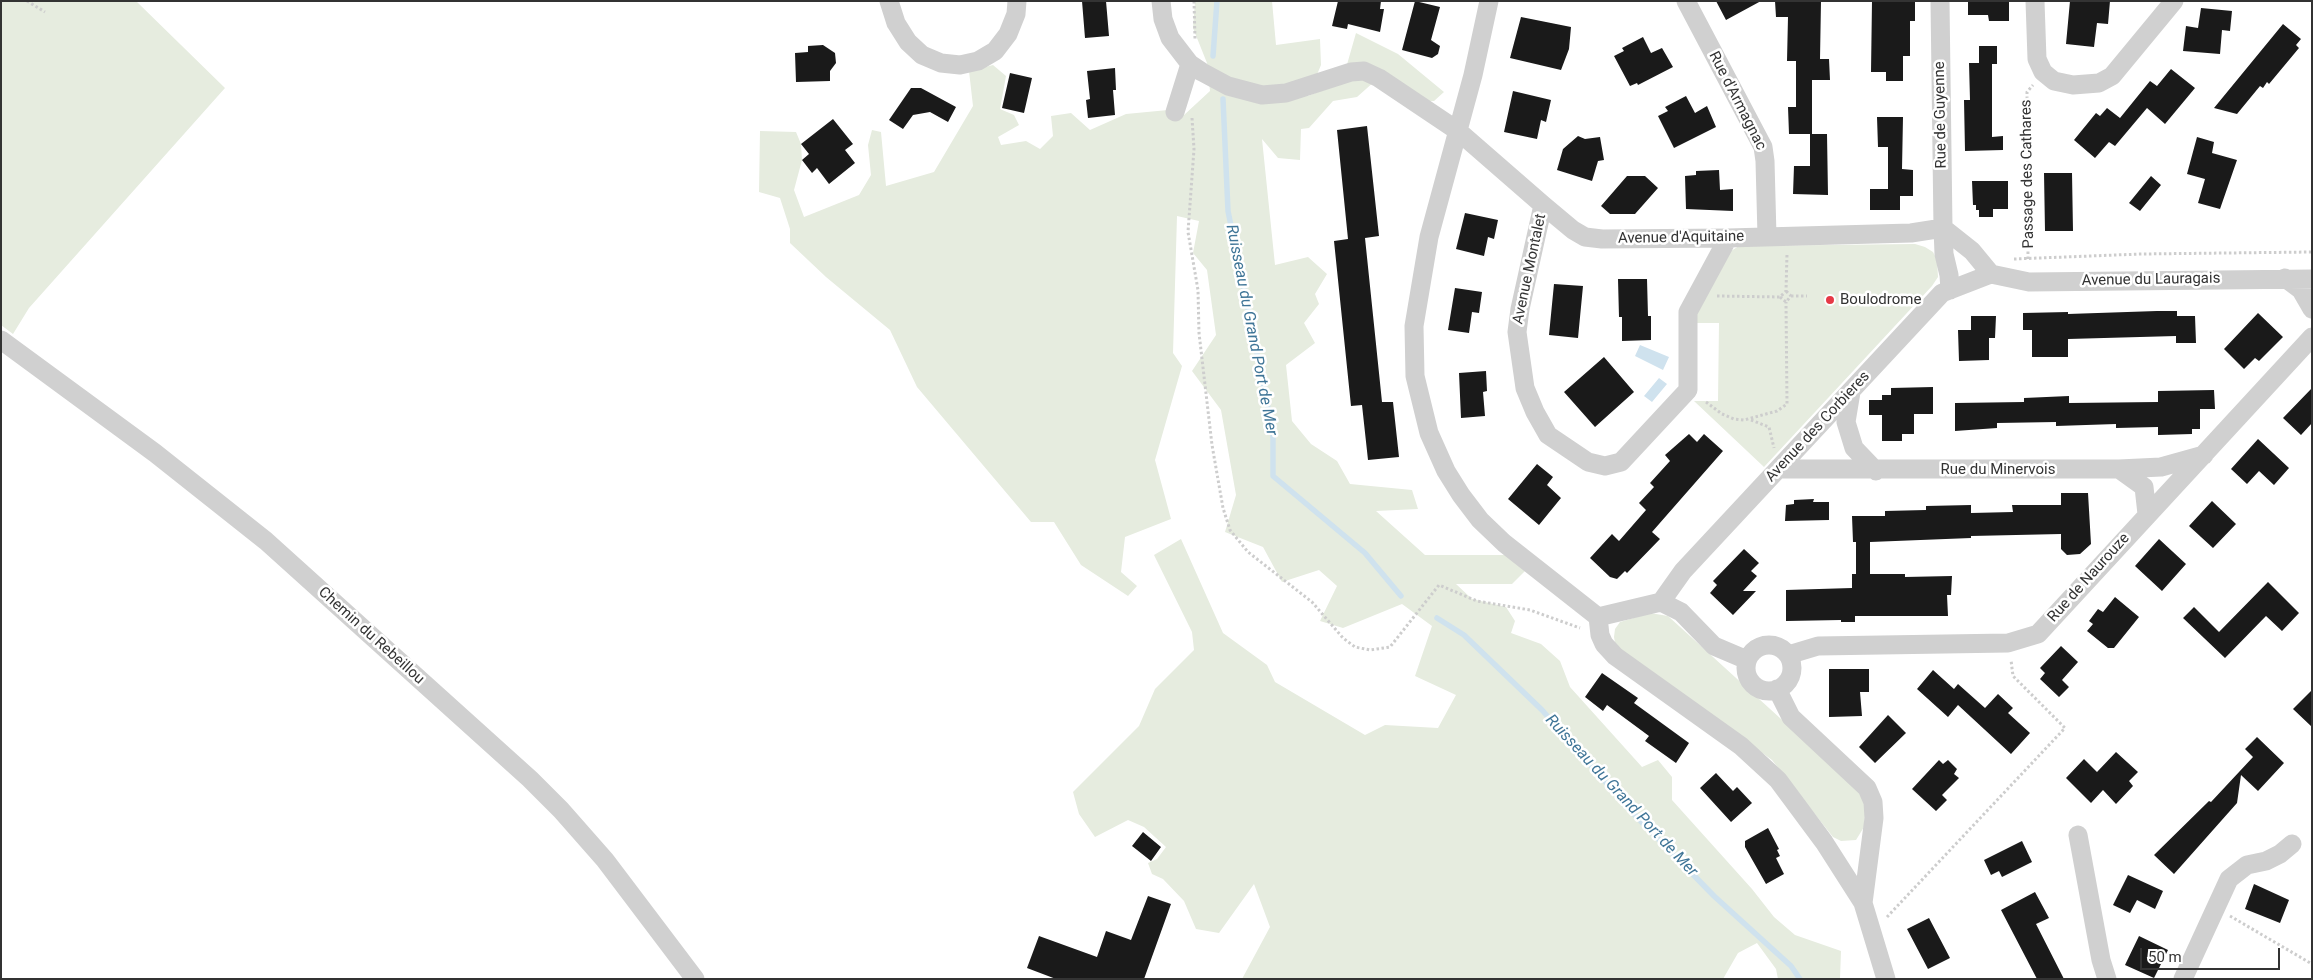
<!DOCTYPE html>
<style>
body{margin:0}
#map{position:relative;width:2313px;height:980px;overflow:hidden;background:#fff;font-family:Roboto,sans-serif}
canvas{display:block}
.frame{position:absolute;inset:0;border:2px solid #333;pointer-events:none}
.scale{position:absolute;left:2140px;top:948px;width:140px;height:22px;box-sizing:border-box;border:2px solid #333;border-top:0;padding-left:6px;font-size:15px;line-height:18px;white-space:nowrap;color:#333;-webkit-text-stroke:4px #fff;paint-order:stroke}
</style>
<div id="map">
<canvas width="2313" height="980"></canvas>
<div class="frame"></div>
<div class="scale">50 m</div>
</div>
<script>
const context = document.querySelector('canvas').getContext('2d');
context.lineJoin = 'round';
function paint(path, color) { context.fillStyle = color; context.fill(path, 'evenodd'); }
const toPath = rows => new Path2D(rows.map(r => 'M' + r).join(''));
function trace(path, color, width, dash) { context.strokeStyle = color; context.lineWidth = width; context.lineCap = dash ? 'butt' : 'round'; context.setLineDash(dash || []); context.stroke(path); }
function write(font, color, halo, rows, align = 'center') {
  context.font = font + ' Roboto,sans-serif'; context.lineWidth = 5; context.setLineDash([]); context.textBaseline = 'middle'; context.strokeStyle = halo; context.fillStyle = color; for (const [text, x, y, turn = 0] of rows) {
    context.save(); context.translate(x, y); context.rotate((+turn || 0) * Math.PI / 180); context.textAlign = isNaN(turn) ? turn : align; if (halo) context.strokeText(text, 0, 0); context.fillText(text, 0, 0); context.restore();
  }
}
paint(toPath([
 [1,1,136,1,225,88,29,308,13,334,1,325],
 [1195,1,1272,1,1276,45,1320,39,1321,65,1308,96,1342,82,1356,33,1398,54,1444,92,1434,101,1407,102,1375,81,1357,97,1333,101,1309,128,1301,129,1300,160,1278,158,1262,139,1275,265,1308,257,1327,274,1315,294,1319,304,1304,323,1315,343,1286,365,1292,421,1311,444,1337,461,1350,484,1412,490,1418,509,1376,511,1425,555,1509,555,1528,568,1512,584,1456,584,1472,599,1506,607,1515,621,1511,633,1541,644,1560,661,1570,687,1642,767,1658,760,1672,777,1672,800,1752,889,1774,917,1795,935,1841,951,1840,979,1778,979,1776,969,1757,943,1738,953,1723,979,1242,979,1270,927,1254,884,1219,933,1196,929,1184,901,1163,879,1152,874,1148,863,1157,859,1166,847,1144,827,1128,820,1095,837,1079,814,1073,792,1139,726,1155,689,1194,650,1192,632,1154,555,1181,539,1223,633,1267,665,1275,682,1365,735,1385,725,1438,728,1456,695,1415,676,1432,626,1402,604,1343,628,1320,621,1337,586,1319,570,1282,582,1263,547,1225,532,1236,495,1221,410,1192,371,1216,335,1207,270,1193,253,1199,221,1177,216,1173,353,1182,366,1155,460,1171,519,1125,537,1121,572,1137,586,1128,596,1081,565,1054,522,1031,522,917,387,890,330,826,277,790,243,790,229,780,198,759,192,760,131,796,132,801,144,802,160,794,190,804,217,859,195,871,175,868,145,872,130,881,132,886,186,934,172,973,106,969,71,993,65,1006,76,1000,109,1014,115,1019,125,998,137,1001,145,1026,141,1040,149,1053,136,1051,116,1071,113,1090,130,1126,114,1168,110,1184,115,1210,91,1207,63,1193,28],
 [1915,244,1925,247,1933,252,1937,260,1938,277,1932,286,1764,467,1694,401,1718,401,1719,323,1695,323,1696,310,1731,251,1739,246],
 [1650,613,1668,616,1859,790,1864,801,1865,814,1864,827,1856,840,1841,841,1833,837,1772,760,1620,649,1615,643,1614,637,1615,629,1620,622]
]), '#e6ecdf');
paint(toPath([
 [1640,345,1669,357,1663,370,1635,356],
 [1659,378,1667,384,1652,402,1644,396]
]), '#cfe2ee');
trace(toPath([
 [1213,56,1217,1],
 [1223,99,1228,211,1273,433,1273,476,1365,553,1401,596],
 [1437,618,1464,635,1542,710,1631,811,1714,896,1791,966,1800,979]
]), '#cfe2ee', 5.5);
paint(toPath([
 [1082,1,1106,1,1109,36,1085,38],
 [1338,1,1381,1,1380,9,1384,9,1380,32,1348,24,1347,29,1332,26],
 [1415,1,1440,7,1431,40,1440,46,1438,54,1432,58,1402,50],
 [1716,1,1761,1,1726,20],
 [1775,1,1821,1,1820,59,1829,59,1830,80,1812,80,1812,134,1827,134,1828,195,1793,194,1794,166,1810,166,1810,134,1789,134,1788,107,1796,107,1796,61,1787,61,1788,17,1776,17],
 [1872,1,1915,2,1915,21,1910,21,1910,56,1903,56,1903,81,1886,81,1886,72,1871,72],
 [1968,1,2009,1,2009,21,1989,21,1988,15,1968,15],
 [2070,1,2110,1,2108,24,2097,23,2094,47,2066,44],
 [2201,8,2232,11,2230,31,2222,30,2220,54,2183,51,2186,26,2198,28],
 [1521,17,1571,27,1569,49,1561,70,1510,58],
 [2283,24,2301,39,2296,45,2299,48,2269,84,2267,82,2263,88,2260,86,2237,114,2214,108],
 [1643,37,1651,53,1662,48,1673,67,1638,85,1637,83,1630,86,1614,56,1624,51,1622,48],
 [823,45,835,53,836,63,830,71,830,81,796,82,795,53,808,52,808,46],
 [1979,46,1997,46,1997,64,1992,64,1992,137,2003,136,2003,150,1965,151,1964,100,1970,100,1969,63,1979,63],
 [1115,68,1116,90,1113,90,1115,115,1088,118,1086,100,1090,99,1087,71],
 [2171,69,2195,88,2165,124,2147,108,2115,146,2109,142,2095,158,2074,140,2096,113,2100,116,2107,108,2120,118,2150,81,2157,86],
 [1010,73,1032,78,1024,113,1002,108],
 [911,88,921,88,956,107,948,122,930,112,913,115,903,129,889,120],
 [1513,91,1551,100,1546,122,1541,120,1537,139,1504,132],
 [1686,96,1695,113,1707,106,1716,127,1674,148,1658,116,1668,111,1665,107],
 [1877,117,1903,117,1902,169,1913,170,1913,196,1900,196,1900,210,1870,210,1870,189,1888,189,1888,147,1878,147],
 [833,119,853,144,845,150,855,163,829,184,817,168,812,173,802,160,809,154,801,144],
 [1367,126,1379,236,1365,238,1382,402,1393,402,1399,457,1368,460,1362,405,1351,406,1334,241,1348,239,1337,130],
 [1578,136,1585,139,1600,137,1604,160,1598,161,1592,181,1557,170,1563,149],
 [2197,137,2214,142,2212,153,2237,160,2220,209,2198,203,2205,179,2187,174],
 [1719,170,1720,190,1733,189,1733,211,1686,209,1685,176,1696,175,1696,171],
 [2044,173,2072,173,2073,231,2045,231],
 [1627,176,1645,176,1658,188,1635,214,1610,214,1601,206],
 [2151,176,2161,185,2140,211,2129,203],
 [1972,181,2008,181,2008,209,1993,209,1993,217,1979,217,1979,210,1976,210,1976,205,1973,205],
 [1465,213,1498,220,1494,239,1488,237,1484,256,1456,249],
 [1618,279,1647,279,1648,316,1651,316,1651,340,1622,341,1622,317,1619,317],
 [1554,284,1583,286,1578,338,1549,335],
 [1455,288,1482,292,1479,313,1472,312,1469,333,1448,330],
 [2157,311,2177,311,2177,316,2195,316,2196,343,2176,343,2176,336,2068,339,2068,357,2032,357,2032,330,2023,330,2023,313,2068,312,2068,314],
 [2258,313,2283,337,2259,361,2255,358,2244,369,2224,349],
 [1971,316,1996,316,1995,338,1989,338,1989,360,1959,361,1958,330,1971,330],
 [1604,357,1634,392,1595,427,1564,392],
 [1486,371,1487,391,1483,392,1485,416,1461,418,1459,373],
 [1933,387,1933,414,1914,414,1914,434,1902,434,1902,441,1882,441,1882,415,1869,415,1869,400,1882,400,1882,395,1891,395,1891,388],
 [2312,388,2312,423,2301,435,2283,418],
 [2214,390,2215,409,2200,409,2200,429,2192,429,2192,434,2158,435,2158,427,2116,428,2116,424,2056,426,2056,422,1997,423,1997,428,1955,431,1955,403,2024,402,2024,398,2069,396,2069,403,2158,402,2158,391],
 [1689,434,1697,442,1704,434,1723,451,1652,532,1660,539,1627,573,1625,571,1617,579,1610,577,1590,558,1612,534,1619,541,1646,510,1639,503,1654,487,1650,483,1670,461,1665,455],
 [2258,439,2289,468,2274,485,2259,471,2247,484,2231,469],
 [1537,464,1553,477,1547,485,1561,498,1539,525,1508,499],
 [2061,493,2088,493,2091,544,2080,554,2067,555,2061,549,2061,534,1971,536,1971,538,1870,542,1870,574,1905,574,1905,577,1952,576,1951,595,1947,595,1948,616,1855,616,1855,622,1841,622,1841,620,1786,621,1786,590,1852,588,1852,574,1856,574,1856,542,1853,542,1852,516,1885,516,1885,511,1926,510,1926,506,1971,505,1971,513,2013,512,2012,505,2061,505],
 [1814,499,1813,502,1829,502,1829,520,1785,521,1786,505,1794,504,1794,500],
 [2212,501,2236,524,2213,548,2189,526],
 [2159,539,2186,564,2162,591,2135,566],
 [1744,549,1759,563,1751,571,1757,576,1743,591,1756,591,1733,615,1710,593,1717,585,1713,581],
 [2268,582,2299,613,2282,631,2266,616,2225,658,2183,618,2194,607,2219,632],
 [2115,597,2139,617,2114,648,2108,648,2087,631,2093,624,2089,621,2098,609,2103,612],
 [2061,646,2078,662,2062,680,2069,687,2059,697,2040,679,2045,673,2040,668],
 [1829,669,1869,669,1869,692,1860,692,1862,716,1829,717],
 [1933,670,1954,689,1958,684,1985,708,1998,694,2013,708,2008,713,2030,733,2011,754,1958,705,1948,717,1917,689],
 [1602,673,1638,698,1634,703,1689,743,1676,763,1645,741,1649,736,1607,705,1603,711,1585,697],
 [2312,690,2312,727,2293,709],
 [1888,715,1906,733,1875,763,1859,747],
 [2257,737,2284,763,2258,791,2241,775,2237,803,2174,874,2154,855,2209,801,2211,802,2253,757,2245,749],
 [2116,752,2138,772,2129,781,2133,786,2116,804,2103,790,2091,803,2066,778,2084,759,2097,772],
 [1939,760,1943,764,1948,760,1957,769,1954,774,1959,778,1942,795,1947,800,1936,811,1912,789],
 [1716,773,1733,791,1737,787,1752,803,1731,822,1700,788],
 [1768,828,1779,849,1777,850,1780,856,1776,858,1784,874,1766,884,1745,847,1745,841],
 [1143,832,1161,847,1151,861,1132,846],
 [2022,841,2032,862,2002,877,1999,871,1991,875,1984,860],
 [2128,875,2163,891,2155,909,2137,900,2130,913,2113,905],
 [2254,884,2289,900,2280,923,2245,909],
 [2035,892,2049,918,2036,924,2064,979,2037,979,2001,910],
 [1148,896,1171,904,1144,979,1056,979,1027,968,1039,936,1097,957,1106,931,1131,940],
 [1929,918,1950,958,1928,969,1907,929],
 [2139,936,2168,950,2154,978,2125,965]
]), '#1a1a1a');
trace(toPath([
 [27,1,45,12],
 [1194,1,1195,39],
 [1192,118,1194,149,1188,232,1198,290,1199,333,1212,445,1223,508,1230,530,1248,552,1312,602,1343,638,1355,647,1370,650,1390,647,1439,585,1477,601,1530,610,1580,628],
 [2014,259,2141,254,2312,252],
 [2028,259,2027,92,2033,85],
 [1717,296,1780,297,1786,291,1787,254],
 [1791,296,1807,296],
 [1780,297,1786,302,1791,296,1786,291],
 [1706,402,1722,414,1734,419,1744,420,1777,411,1787,404,1786,302],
 [1751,420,1769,427,1774,448],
 [2230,916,2312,964],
 [1887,917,2065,728,2013,676,2011,660]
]), '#cdcdcd', 3, [2.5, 2.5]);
trace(toPath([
 [889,1,896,23,908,42,922,55,941,63,960,65,978,61,995,51,1008,34,1016,14,1017,1],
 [1161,1,1163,19,1170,38,1190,64,1202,72,1228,86,1262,95,1286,93,1351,72,1364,71,1379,78,1458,131,1543,205,1573,230,1585,237,1602,239,1728,238,1911,233,1943,228],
 [1489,1,1473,75,1429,237,1414,326,1415,376,1429,433,1446,471,1461,495,1480,520,1504,543,1598,617,1600,635,1604,644,1615,656,1741,746,1778,780,1824,842,1863,903,1886,979],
 [1686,1,1763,147,1765,161,1767,236],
 [1940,1,1943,228,1944,254,1949,275,1950,290],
 [2035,1,2037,59,2043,72,2054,81,2073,85,2099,83,2112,76,2174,1],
 [1175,112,1190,64],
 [1543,205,1520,309,1517,332,1525,388,1535,412,1548,435,1588,462,1605,466,1621,462,1688,390,1688,312,1728,238],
 [1943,228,1972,251,1991,274],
 [1991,274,2029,282,2312,279],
 [2285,278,2301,290,2312,309],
 [1,340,155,453,266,541,530,779,561,810,605,860,695,979],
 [1851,392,1846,422,1854,448,1876,471],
 [1778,469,2119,469,2161,467,2204,455],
 [2119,469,2144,487,2147,514],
 [1661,602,1683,571,1942,293,1991,274],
 [1598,617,1661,602,1681,612,1714,646,1747,660],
 '1746 668a23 23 0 1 1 46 0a23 23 0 1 1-46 0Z',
 [1788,655,1818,646,2008,643,2038,634,2312,337],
 [1777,689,1791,717,1867,788,1873,802,1874,818,1863,903],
 [2078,835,2101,960,2107,979],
 [2183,979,2229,879,2247,865,2266,861,2280,854,2292,844]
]), '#d0d0d0', 19);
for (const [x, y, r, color] of [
 [1830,300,5,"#e63946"]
]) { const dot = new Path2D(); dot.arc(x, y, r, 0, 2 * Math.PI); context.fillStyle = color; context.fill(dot); trace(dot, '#fff', 2); }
write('15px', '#333', '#fff', [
 ["Rue d'Armagnac",1737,101,63],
 ["Rue de Guyenne",1941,115,-91],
 ["Passage des Cathares",2028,174,-91],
 ["Avenue d'Aquitaine",1681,238,-1],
 ["Avenue Montalet",1530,269,-78],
 ["Avenue du Lauragais",2151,280,-1],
 ["Avenue des Corbieres",1818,427,-47],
 ["Rue du Minervois",1998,470],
 ["Rue de Naurouze",2089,578,-48],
 ["Chemin du Rebeillou",371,636,42]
]);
write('15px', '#333', '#fff', [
 ["Boulodrome",1840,300]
], 'left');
write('italic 16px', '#3f7597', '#fff', [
 ["Ruisseau du Grand Port de Mer",1251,330,79],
 ["Ruisseau du Grand Port de Mer",1621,796,47]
]);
</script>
